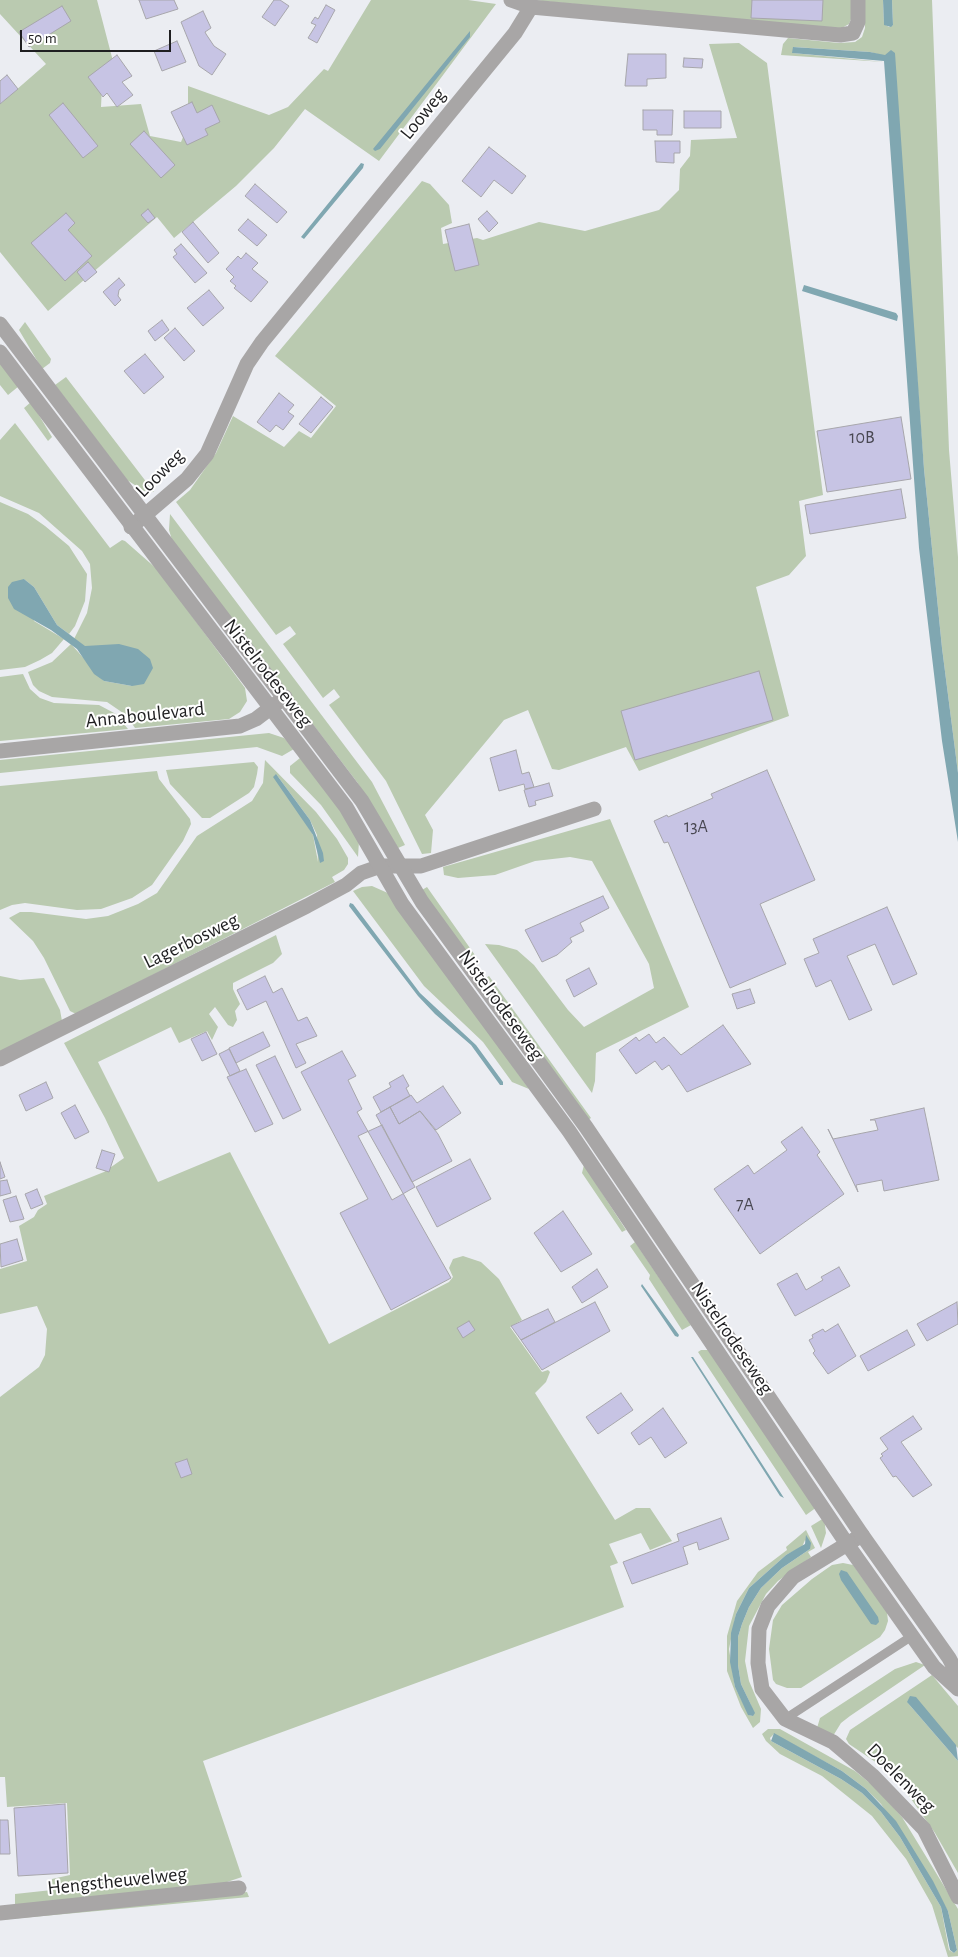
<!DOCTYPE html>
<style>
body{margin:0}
#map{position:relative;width:958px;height:1957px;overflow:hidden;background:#ebedf2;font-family:"Alegreya Sans",sans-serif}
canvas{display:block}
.scale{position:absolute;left:20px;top:30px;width:151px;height:22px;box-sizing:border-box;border:2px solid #1f1f21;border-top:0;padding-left:6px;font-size:15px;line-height:18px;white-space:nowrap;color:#1f1f21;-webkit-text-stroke:4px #fff;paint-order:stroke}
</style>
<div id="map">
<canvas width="958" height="1957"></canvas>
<div class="scale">50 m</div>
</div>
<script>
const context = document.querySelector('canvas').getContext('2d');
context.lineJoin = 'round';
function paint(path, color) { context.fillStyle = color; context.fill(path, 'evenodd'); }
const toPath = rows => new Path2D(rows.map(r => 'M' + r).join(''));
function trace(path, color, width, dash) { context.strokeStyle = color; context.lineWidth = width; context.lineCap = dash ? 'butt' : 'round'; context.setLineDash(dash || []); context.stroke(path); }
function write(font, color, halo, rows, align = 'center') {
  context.font = font + ' "Alegreya Sans",sans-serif'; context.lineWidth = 4; context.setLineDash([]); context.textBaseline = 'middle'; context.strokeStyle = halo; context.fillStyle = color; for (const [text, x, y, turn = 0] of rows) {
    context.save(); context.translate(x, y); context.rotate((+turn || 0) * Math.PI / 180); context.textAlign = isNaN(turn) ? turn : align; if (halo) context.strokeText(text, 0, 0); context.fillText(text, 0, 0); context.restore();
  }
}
paint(toPath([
 [0,0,97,0,114,65,102,86,101,107,141,104,150,136,181,142,188,125,188,86,269,115,288,107,324,69,328,71,371,0,468,0,496,4,379,161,305,109,274,148,236,186,174,238,157,217,48,311,0,252,0,104,46,64,0,14],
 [532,0,852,0,852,17,849,24,840,29],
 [865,0,883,0,884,24,889,27,893,25,892,0,932,0,949,450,958,557,958,773,942,648,924,469,908,259,885,56,870,52,794,47,793,53,884,62,781,55,783,44,788,38,839,43,855,42,862,37,865,28],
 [739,43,767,63,823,495,799,501,806,556,789,575,756,587,789,716,639,771,626,747,559,770,552,769,528,710,504,720,425,815,433,830,431,853,422,854,386,781,329,705,340,697,334,689,323,698,283,644,296,634,290,626,276,635,176,502,190,490,216,453,233,416,284,447,299,431,311,438,336,406,275,356,422,181,430,184,449,205,452,223,441,228,443,244,477,238,483,240,539,222,585,231,659,210,679,190,680,169,690,156,691,140,737,138,709,44],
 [25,322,51,359,50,363,42,369,19,330],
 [0,361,19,386,8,395,0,385],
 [66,377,154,492,144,491,127,480,55,385],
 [31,402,52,437,48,441,24,408],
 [15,423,110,548,122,540,125,541,158,570,245,688,247,701,240,712,229,719,135,728,126,715,107,702,52,697,39,691,33,685,28,672,52,662,71,644,104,681,132,686,74,639,87,613,92,588,90,564,82,551,39,513,0,496,0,440],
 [0,502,28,514,45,526,69,546,87,574,85,601,75,626,69,634,57,625,34,587,24,579,34,621,64,639,52,653,40,660,25,667,0,670],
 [170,514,372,782,405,845,398,848,357,782,172,540,169,530],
 [23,674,30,689,40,698,54,703,99,705,116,714,128,729,0,741,0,677],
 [269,733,284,738,294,749,282,756,257,747,0,773,0,760],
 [300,758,354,828,359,841,358,857,321,805,290,773,290,766],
 [265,760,316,812,337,839,348,858,348,864,344,870,332,877,335,882,76,1014,70,1011,44,958,33,941,9,918,20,912,31,912,86,919,108,916,138,904,157,893,197,836,252,801,263,783],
 [276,774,310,820,317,835,318,862,313,835],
 [254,762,258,767,257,774,254,787,249,793,210,818,202,818,170,784,166,770],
 [157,771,159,779,190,819,191,824,183,841,152,885,132,898,101,909,77,910,25,903,12,905,0,910,0,786],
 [610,819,689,1007,596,1053,595,1081,592,1093,485,944,499,945,517,950,534,965,568,1010,584,1027,654,988,649,964,592,861,570,857,535,861,495,875,458,878,444,875,443,867],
 [372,886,390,894,529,1089,512,1082,483,1042,424,986,353,891,362,887],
 [427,887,477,958,471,962,422,890],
 [276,935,282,954,273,963,233,983,233,989,240,1004,235,1011,237,1020,233,1027,228,1025,215,1007,209,1014,218,1027,212,1040,207,1031,179,1043,171,1027,98,1062,158,1182,230,1152,329,1344,449,1282,453,1277,449,1268,453,1259,463,1256,481,1262,499,1279,522,1320,510,1327,542,1372,548,1370,550,1372,546,1382,535,1393,615,1520,636,1508,650,1508,672,1541,650,1550,641,1533,609,1544,618,1563,610,1566,624,1607,203,1761,242,1877,224,1883,15,1908,15,1894,52,1890,52,1879,70,1875,67,1803,7,1807,5,1777,0,1777,0,1397,39,1367,45,1355,47,1329,37,1306,0,1314,0,1269,27,1261,19,1226,34,1217,38,1210,47,1204,44,1196,104,1172,124,1158,105,1118,64,1043],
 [0,976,20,980,44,978,60,1010,62,1021,0,1052],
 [489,976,591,1118,588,1120,484,979],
 [584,1165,626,1230,622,1232,582,1173],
 [635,1242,691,1325,682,1330,649,1279,650,1275,630,1246],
 [701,1350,708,1350,817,1507,806,1515,698,1352],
 [824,1518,826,1533,821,1548,811,1526],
 [806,1530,815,1548,808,1552,811,1557,778,1581,766,1594,749,1626,745,1661,749,1681,761,1709,760,1722,753,1728,741,1707,727,1671,727,1636,737,1601,758,1572,787,1550,786,1547],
 [805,1540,810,1549,782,1568,761,1588,749,1607,742,1624,738,1637,738,1665,741,1684,751,1705,753,1716,749,1715,735,1687,729,1649,736,1614,749,1588,786,1555,802,1547],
 [843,1563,853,1565,887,1612,888,1621,885,1630,880,1637,801,1688,787,1688,776,1684,773,1680,769,1649,773,1620,782,1605,812,1579,832,1565],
 [916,1662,925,1665,850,1716,841,1723,833,1736,817,1728,820,1718,895,1669],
 [932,1675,958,1706,958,1748,907,1702,958,1761,958,1873,935,1833,902,1786,877,1763,849,1744,846,1739,850,1730],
 [768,1729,780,1729,855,1771,876,1788,902,1817,958,1909,958,1956,948,1957,932,1905,906,1859,872,1816,822,1776,780,1754,766,1741,762,1734],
 [774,1734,842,1771,866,1789,881,1804,948,1911,957,1950,954,1953,949,1950,941,1907,900,1837,881,1812,862,1793,841,1779,771,1741,770,1738],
 [247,1892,249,1897,0,1920,79,1909]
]), '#bacab0');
paint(toPath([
 [883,0,892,0,893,25,891,27,884,25],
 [470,31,470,37,380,149,375,151,373,149],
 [793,47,870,52,885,55,891,50,895,53,924,469,942,648,958,773,958,842,942,741,919,548,884,61,792,53],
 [361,163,364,164,363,168,304,239,301,237],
 [804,285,896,313,898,316,897,321,802,291],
 [24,579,34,587,57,625,85,646,119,644,138,649,150,659,153,668,144,684,132,686,104,681,94,674,77,649,51,630,14,609,8,598,8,587,12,582],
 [276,774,310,820,323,853,324,861,320,863,313,835,273,777],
 [350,903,353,904,420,993,476,1045,503,1082,503,1085,500,1085,471,1045,435,1014,418,996,349,906],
 [642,1284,679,1335,678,1337,675,1336,641,1286],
 [691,1357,693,1357,784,1498,780,1496],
 [806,1535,811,1543,810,1549,782,1568,761,1588,749,1607,742,1624,738,1637,738,1665,741,1684,755,1713,753,1716,748,1715,735,1687,730,1662,731,1633,736,1614,749,1588,786,1555,805,1544],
 [841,1570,847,1572,878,1617,879,1622,876,1625,871,1624,841,1580,839,1574],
 [910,1696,916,1697,956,1745,958,1761,907,1702],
 [774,1733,842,1771,866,1789,896,1821,933,1881,948,1911,957,1950,954,1953,950,1950,941,1907,900,1837,881,1812,862,1793,841,1779,771,1741]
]), '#80a7b1');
const building = toPath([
 [139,0,174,0,178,9,146,19,139,0],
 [274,0,280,0,289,6,275,26,262,17,274,0],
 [752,0,823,0,822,21,751,18,752,0],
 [326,5,335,10,317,43,308,38,316,25,311,23,315,17,318,19,326,5],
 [62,6,71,21,29,47,19,32,62,6],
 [203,11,211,28,205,32,206,34,214,46,226,54,212,75,199,66,181,22,203,11],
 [177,41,186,62,162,71,154,51,177,41],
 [628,54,666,54,666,78,647,79,647,86,625,86,628,54],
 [117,55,132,76,122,82,133,95,117,107,107,93,103,97,88,77,117,55],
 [684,58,703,59,702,68,683,67,684,58],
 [7,75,18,89,0,104,0,81,7,75],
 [192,102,197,113,212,105,220,122,205,129,208,135,187,145,171,112,192,102],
 [63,103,98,146,83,158,49,115,63,103],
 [643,110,673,110,672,135,657,135,657,130,643,130,643,110],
 [684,111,721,111,721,128,684,128,684,111],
 [144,131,175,165,161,178,130,144,144,131],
 [655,141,680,141,680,153,674,153,674,163,656,162,655,141],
 [489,147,526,176,512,194,494,180,481,197,462,181,489,147],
 [255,184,287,212,277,223,245,196,255,184],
 [148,209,155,218,148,223,141,215,148,209],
 [487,211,498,223,489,232,478,219,487,211],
 [66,213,75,223,68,230,92,256,65,281,31,243,66,213],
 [248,219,267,235,257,246,238,230,248,219],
 [193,222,219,253,208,263,182,232,193,222],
 [469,224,479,265,455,271,445,230,469,224],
 [181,244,207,273,195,283,173,257,177,254,174,250,181,244],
 [246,253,258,263,252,269,268,282,251,302,234,288,236,286,230,281,234,277,226,269,238,256,241,259,246,253],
 [88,262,97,272,85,282,77,272,88,262],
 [119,278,125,285,119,290,118,296,121,300,115,306,103,292,119,278],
 [209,290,224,308,203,326,187,308,209,290],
 [162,320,169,330,155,341,148,331,162,320],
 [175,328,195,351,184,361,164,338,175,328],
 [145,354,164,377,144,394,124,371,145,354],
 [279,393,294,405,288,412,294,416,283,430,276,425,270,432,257,422,279,393],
 [321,397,333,407,311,433,299,424,321,397],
 [901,417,911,479,827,492,817,431,901,417],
 [901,489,906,518,810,534,805,505,901,489],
 [759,671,773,720,635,760,621,711,759,671],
 [516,750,522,774,529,772,534,787,525,789,524,784,499,791,490,758,516,750],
 [767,770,815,880,760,904,786,964,730,988,668,842,664,843,654,821,667,815,668,817,713,798,711,794,767,770],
 [549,783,553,796,535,801,536,805,529,807,524,790,549,783],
 [603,896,609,908,580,923,584,931,570,938,572,942,557,955,542,962,525,930,603,896],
 [887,907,917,974,893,985,875,944,847,956,872,1010,849,1020,831,980,816,987,804,959,819,953,813,939,887,907],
 [589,968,597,984,574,997,566,980,589,968],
 [265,976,273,993,282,988,298,1021,307,1017,317,1036,296,1044,306,1063,296,1068,266,1001,247,1010,237,990,265,976],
 [750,989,755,1003,737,1009,732,994,750,989],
 [723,1025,751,1064,687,1092,669,1065,662,1070,655,1061,636,1074,619,1050,636,1037,639,1041,649,1034,656,1043,664,1037,681,1055,723,1025],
 [206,1032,217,1054,202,1061,191,1039,206,1032],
 [263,1032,270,1046,236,1063,229,1048,263,1032],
 [229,1049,240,1071,230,1076,219,1054,229,1049],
 [342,1051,356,1076,348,1080,362,1109,357,1112,451,1278,391,1310,340,1213,368,1199,301,1072,342,1051],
 [275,1056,301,1110,283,1119,256,1065,275,1056],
 [246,1069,273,1124,255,1132,227,1077,246,1069],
 [403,1075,409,1086,406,1088,410,1096,381,1112,373,1097,391,1087,389,1083,403,1075],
 [46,1082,53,1098,26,1111,19,1095,46,1082],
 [443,1086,461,1113,436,1130,420,1111,399,1124,390,1107,411,1095,417,1103,443,1086],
 [75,1105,89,1132,75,1139,61,1113,75,1105],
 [390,1107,399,1124,420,1111,438,1134,452,1161,412,1182,376,1115,390,1107],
 [924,1108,939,1180,884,1191,882,1180,856,1185,858,1192,828,1129,833,1139,878,1130,875,1120,870,1120,924,1108],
 [382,1125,415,1187,392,1200,358,1136,382,1125],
 [802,1127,820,1152,817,1155,844,1194,760,1254,714,1189,748,1165,754,1174,787,1150,781,1142,802,1127],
 [102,1150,115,1154,109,1172,96,1168,102,1150],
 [470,1159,491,1199,437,1227,416,1187,470,1159],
 [0,1162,5,1177,0,1179,0,1162],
 [7,1180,11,1193,0,1196,0,1181,7,1180],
 [37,1189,43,1204,31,1209,25,1194,37,1189],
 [16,1196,24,1219,10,1222,3,1200,16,1196],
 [563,1211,592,1254,561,1272,534,1233,563,1211],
 [17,1239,23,1260,1,1267,0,1244,17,1239],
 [839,1267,850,1286,795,1316,777,1284,797,1273,806,1290,823,1280,821,1277,839,1267],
 [597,1269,608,1287,582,1303,572,1287,597,1269],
 [595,1302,610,1331,542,1370,521,1340,595,1302],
 [957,1302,958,1324,927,1341,917,1324,957,1302],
 [548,1309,555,1322,521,1340,511,1326,548,1309],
 [469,1321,475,1330,463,1338,457,1328,469,1321],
 [838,1324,856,1356,828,1374,813,1353,815,1351,809,1340,813,1338,812,1335,823,1329,825,1332,838,1324],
 [907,1330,915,1345,868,1371,860,1356,907,1330],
 [621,1393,633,1410,598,1434,586,1417,621,1393],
 [663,1408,687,1443,665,1458,651,1437,639,1445,631,1433,663,1408],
 [913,1416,922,1429,901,1442,932,1485,913,1497,896,1476,893,1477,880,1458,883,1456,881,1454,888,1449,880,1438,913,1416],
 [187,1459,192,1474,181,1478,175,1463,187,1459],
 [721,1518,729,1539,699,1550,697,1542,683,1547,688,1564,632,1584,623,1562,679,1541,677,1534,721,1518],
 [65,1804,68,1873,18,1876,14,1808,65,1804],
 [0,1820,8,1820,10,1854,0,1854,0,1820]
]);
paint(building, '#c7c4e4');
trace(building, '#a7a6ab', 1);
trace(toPath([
 [785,1719,912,1636]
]), '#a8a6a6', 9);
trace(toPath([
 [511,0,531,7],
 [131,527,187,479,207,454,247,364,262,342,515,33,531,7,840,35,853,33,858,22,858,0],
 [0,751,240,726,256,719,285,697],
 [0,1059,307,906,346,885,361,873,381,866,421,866,594,809],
 [862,1535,793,1577,768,1606,759,1629,758,1663,762,1689,785,1719,833,1742,873,1776,924,1829,958,1897],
 [0,1913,239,1888]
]), '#a8a6a6', 15);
trace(toPath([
 [0,324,362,801,422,902,586,1127,862,1535,949,1658,958,1675],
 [0,352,346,807,402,904,569,1131,847,1544,934,1667,958,1689]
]), '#a8a6a6', 15);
write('18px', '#494852', null, [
 ["10B",862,438],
 ["13A",696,827],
 ["7A",745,1205]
]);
write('20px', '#1f1f21', '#fff', [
 ["Looweg",423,114,-51],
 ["Looweg",160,473,-45],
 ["Nistelrodeseweg",268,673,52],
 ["Annaboulevard",145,715,-6],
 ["Lagerbosweg",191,941,-26],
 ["Nistelrodeseweg",501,1005,54],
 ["Nistelrodeseweg",732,1338,56],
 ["Doelenweg",901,1778,45],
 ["Hengstheuvelweg",117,1881,-6]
]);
</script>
